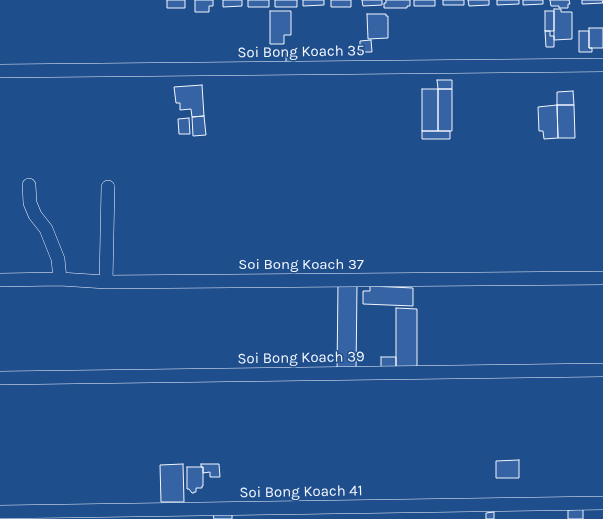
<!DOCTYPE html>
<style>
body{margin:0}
canvas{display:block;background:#1f4e8c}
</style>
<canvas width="603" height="519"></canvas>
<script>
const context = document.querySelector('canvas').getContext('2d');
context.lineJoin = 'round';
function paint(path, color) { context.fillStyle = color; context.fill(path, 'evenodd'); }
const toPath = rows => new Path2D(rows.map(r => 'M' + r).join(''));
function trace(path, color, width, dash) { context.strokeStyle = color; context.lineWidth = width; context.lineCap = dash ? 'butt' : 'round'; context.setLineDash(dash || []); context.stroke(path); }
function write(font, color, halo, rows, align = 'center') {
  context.font = font + ' Karla,sans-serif'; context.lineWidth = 3; context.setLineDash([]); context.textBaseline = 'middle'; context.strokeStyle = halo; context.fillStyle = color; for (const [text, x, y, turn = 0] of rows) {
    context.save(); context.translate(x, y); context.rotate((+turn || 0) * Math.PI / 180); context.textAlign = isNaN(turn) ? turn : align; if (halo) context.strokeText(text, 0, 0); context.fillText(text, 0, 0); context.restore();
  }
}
const building = toPath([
 [167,0,185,0,185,8,167,8,167,0],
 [195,0,213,0,213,6,209,6,209,12,195,12,195,0],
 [223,0,242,0,242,6,223,7,223,0],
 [248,0,269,0,269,7,248,7,248,0],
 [275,0,297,0,297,7,275,7,275,0],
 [303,0,324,0,324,5,303,6,303,0],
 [331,0,351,0,351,7,331,7,331,0],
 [362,0,382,0,382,5,363,6,362,0],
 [386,0,410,0,410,6,407,6,407,8,384,8,384,3,386,3,386,0],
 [414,0,435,0,435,6,414,6,414,0],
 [443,0,464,0,464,5,443,5,443,0],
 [468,0,489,0,489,5,469,6,468,0],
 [497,0,519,0,519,4,497,5,497,0],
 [523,0,543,0,543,4,523,5,523,0],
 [550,0,569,0,570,4,568,4,568,8,559,8,559,6,551,6,550,0],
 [582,0,602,0,603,3,582,4,582,0],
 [554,9,561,9,561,12,572,12,572,39,554,40,554,9],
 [270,11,291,11,291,35,284,35,284,44,270,44,270,11],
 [545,11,554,11,554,31,545,31,545,11],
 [367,14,386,14,386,16,388,16,388,38,368,39,367,14],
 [589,28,603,28,603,48,589,48,589,28],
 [545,31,550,31,550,36,554,36,554,47,546,47,545,31],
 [579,31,589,31,589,48,592,48,592,52,579,52,579,31],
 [371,40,372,52,360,52,360,41,371,40],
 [293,52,294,65,286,65,286,53,293,52],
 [437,80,452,80,452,89,438,89,437,80],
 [202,85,204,116,192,117,191,109,180,110,180,103,176,103,174,87,202,85],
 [422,89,438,89,438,131,422,131,422,89],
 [438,89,452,89,452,131,438,131,438,89],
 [573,91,574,105,557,105,557,92,573,91],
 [557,105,574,105,575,138,558,138,557,105],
 [557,105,558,138,544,139,543,131,539,131,538,107,557,105],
 [204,116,206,135,193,136,192,117,204,116],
 [189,118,190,134,179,134,178,119,189,118],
 [422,131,450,131,450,139,422,139,422,131],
 [338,284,357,284,356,373,337,373,338,284],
 [370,286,413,288,413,306,363,304,363,291,370,291,370,286],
 [396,308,417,309,417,369,396,368,396,308],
 [381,357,396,357,396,368,381,368,381,357],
 [519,460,519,478,496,478,496,461,519,460],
 [183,464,184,502,161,502,160,465,183,464],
 [201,464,219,464,220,477,210,477,210,472,203,473,203,467,201,467,201,464],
 [187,467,203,467,203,486,202,486,202,488,196,488,196,492,194,492,194,493,192,493,189,489,187,489,187,467],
 [583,509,583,519,568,519,568,510,583,509],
 [494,512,494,519,486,519,486,513,494,512],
 [213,514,232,514,232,519,214,519,213,514]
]);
paint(building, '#3563a3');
trace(building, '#f2f6ff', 1);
const minor = toPath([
 [0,71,603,65],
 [29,185,30,203,35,215,46,229,58,259,60,279],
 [0,280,60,279,106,282,603,278],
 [106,282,108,187],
 [0,378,603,370],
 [0,512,603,503]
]);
trace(minor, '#f2f6ff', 14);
trace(minor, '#1f4e8c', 13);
write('15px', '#f2f6ff', '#1f4e8c', [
 ["Soi Bong Koach 35",301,52,-1],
 ["Soi Bong Koach 37",301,265],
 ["Soi Bong Koach 39",301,358,-1],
 ["Soi Bong Koach 41",301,492,-1]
]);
</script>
